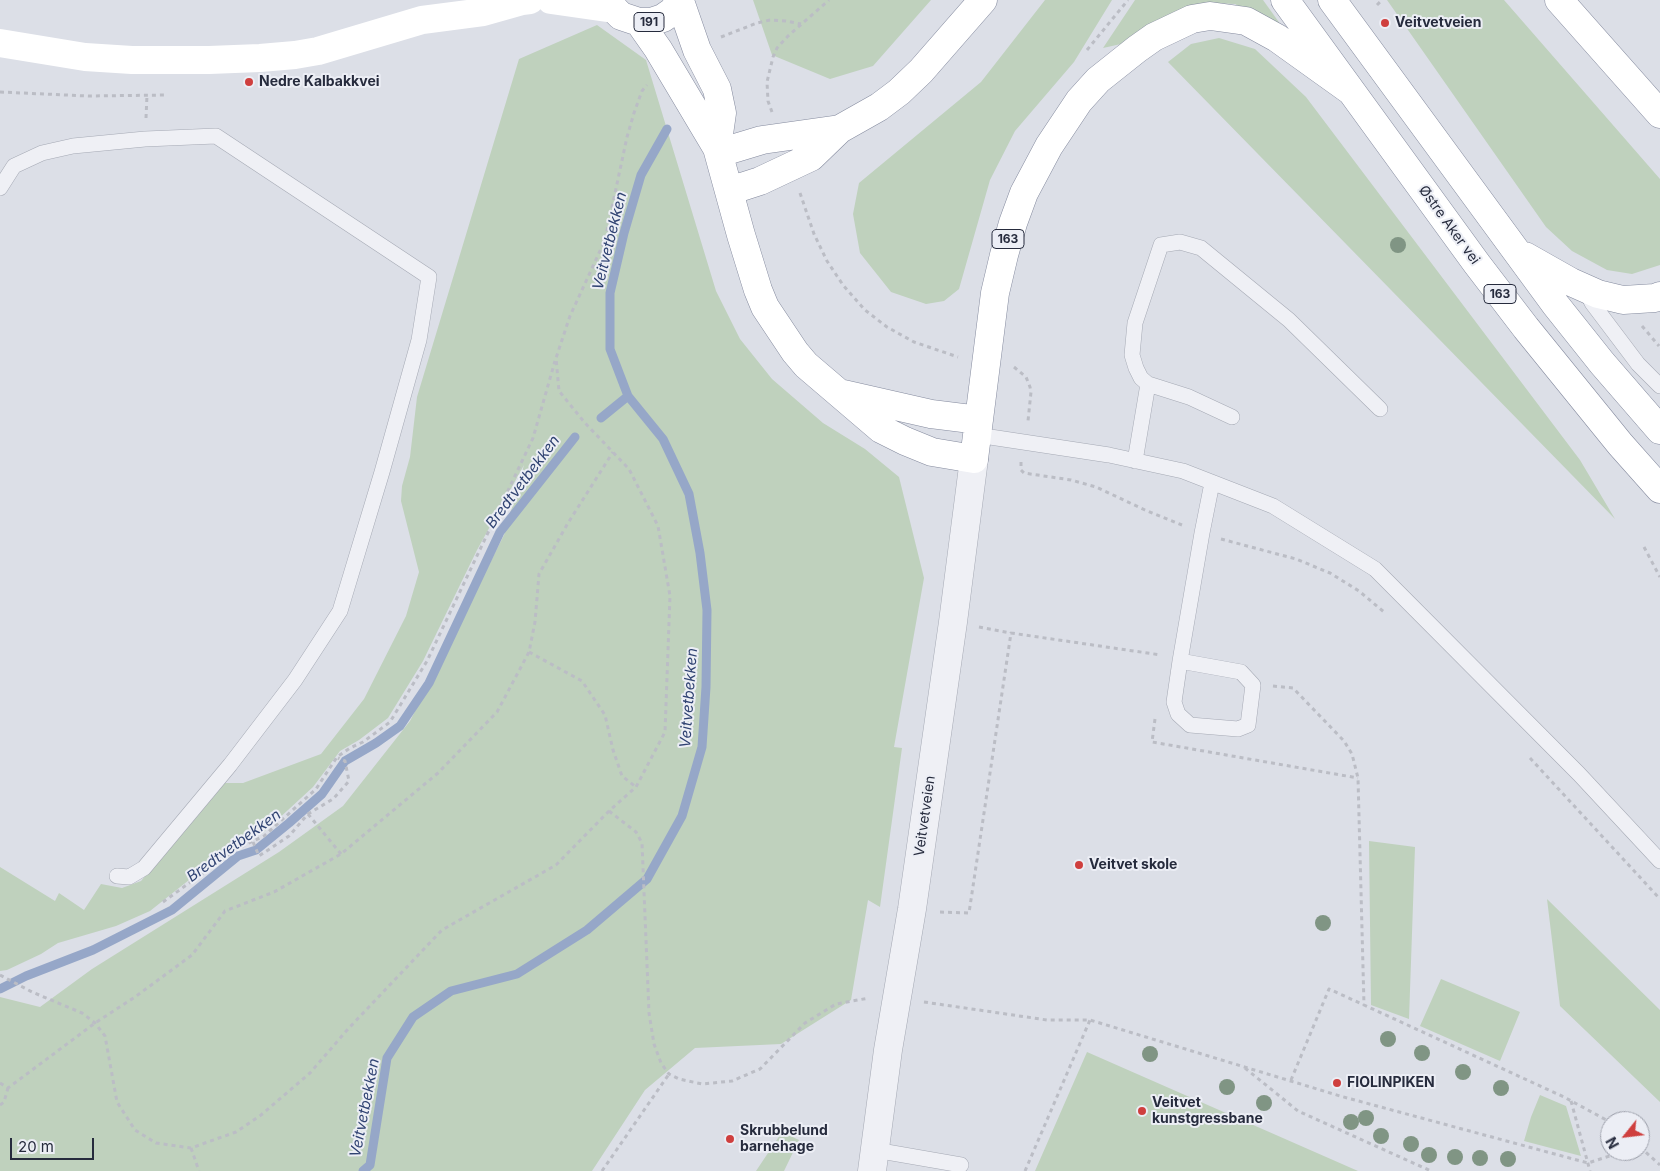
<!DOCTYPE html>
<meta charset="utf-8">
<style>
body{margin:0}
#map{position:relative;width:1660px;height:1171px;overflow:hidden;background:#dcdfe7;font-family:Inter,sans-serif}
canvas{display:block}
.north{position:absolute;left:1600px;top:1111px;width:50px;height:50px;box-sizing:border-box;background:#eceef5;border:1px solid #9da0ab;border-radius:50%;rotate:241deg;font-size:14px;font-weight:700;line-height:20px;text-align:center;color:#262b3d}
.north::after{content:'';display:block;margin:auto;width:18px;height:22px;background:#cf3f3e;clip-path:polygon(50% 0,100% 100%,50% 72%,0 100%)}
.scale{position:absolute;left:10px;top:1138px;width:84px;height:22px;box-sizing:border-box;border:2px solid #262b3d;border-top:0;padding-left:6px;font-size:15px;line-height:18px;white-space:nowrap;color:#262b3d;-webkit-text-stroke:4px #eceef5;paint-order:stroke}
</style>
<div id="map">
<canvas width="1660" height="1171"></canvas>
<div class="north">N</div>
<div class="scale">20 m</div>
</div>
<script>
const context = document.querySelector('canvas').getContext('2d');
context.lineJoin = 'round';
function paint(path, color) { context.fillStyle = color; context.fill(path, 'evenodd'); }
const toPath = rows => new Path2D(rows.map(r => 'M' + r).join(''));
function trace(path, color, width, dash) { context.strokeStyle = color; context.lineWidth = width; context.lineCap = dash ? 'butt' : 'round'; context.setLineDash(dash || []); context.stroke(path); }
function write(font, color, halo, rows, align = 'center') {
  context.font = font + ' Inter,sans-serif'; context.lineWidth = 4; context.setLineDash([]); context.textBaseline = 'middle'; context.strokeStyle = halo; context.fillStyle = color; for (const [text, x, y, turn = 0] of rows) {
    context.save(); context.translate(x, y); context.rotate((+turn || 0) * Math.PI / 180); context.textAlign = isNaN(turn) ? turn : align; if (halo) context.strokeText(text, 0, 0); context.fillText(text, 0, 0); context.restore();
  }
}
paint(toPath([
 [753,0,931,0,873,66,830,79,772,55],
 [1045,0,1112,0,1074,62,1015,131,990,180,959,289,944,301,926,304,891,292,860,253,853,214,859,183,981,82],
 [1135,0,1263,0,1286,32,1235,4,1211,3,1167,15,1130,42,1103,48],
 [1387,0,1504,0,1660,179,1660,265,1632,274,1607,270,1572,251,1546,227],
 [597,25,646,60,716,291,740,339,772,379,823,423,865,449,899,477,924,578,894,747,902,748,880,907,868,900,851,1000,781,1044,695,1048,645,1090,592,1171,0,1171,0,997,40,1007,92,969,279,852,343,806,410,721,504,535,524,465,477,550,423,661,388,718,359,740,340,751,313,787,263,833,233,845,150,911,116,926,58,943,41,954,7,970,0,971,0,867,55,901,59,893,84,910,101,884,122,888,141,881,223,783,243,783,321,754,364,699,406,616,419,572,401,501,402,486,410,457,417,397,519,59],
 [1219,38,1255,49,1306,97,1580,460,1615,519,1168,62,1191,44],
 [1369,841,1415,847,1409,1019,1371,1005],
 [1547,899,1660,1010,1660,1102,1560,1006],
 [1441,979,1520,1012,1500,1061,1420,1026],
 [1087,1052,1358,1171,1035,1171],
 [1540,1095,1566,1106,1581,1156,1524,1141,1531,1117],
 [782,1132,799,1140,784,1171,756,1171]
]), '#bfd1bd');
trace(toPath([
 [601,418,628,396],
 [0,989,26,976,93,950,172,910,238,856,256,850,289,823,322,794,345,761,376,743,400,726,429,683,500,532,575,437],
 [363,1171,370,1165,387,1058,413,1017,451,991,517,974,587,930,647,879,682,816,702,747,706,687,707,610,700,553,689,494,663,439,628,396,610,349,610,293,624,233,641,175,667,129]
]), '#96a7c8', 9);
const service = toPath([
 [0,188,14,166,42,153,73,146,145,139,216,136,429,277,419,340,382,472,340,611,295,680,230,765,144,868,129,877,117,876],
 [1586,291,1592,303,1638,364,1660,386],
 [1232,417,1189,397,1148,384,1141,378,1136,368,1132,355,1135,323,1161,245,1180,242,1201,248,1289,320,1380,409],
 [977,435,1109,455,1183,471,1273,506,1375,569,1579,774,1660,861],
 [1135,461,1148,384],
 [1180,661,1241,672,1253,685,1248,725,1238,729,1190,725,1178,714,1174,702,1180,661,1202,533,1212,483],
 [875,1150,961,1165]
]);
const tertiary = toPath([
 [872,1171,888,1050,912,909,953,622,974,459]
]);
const trunk = toPath([
 [608,0,614,9,621,16,639,22,651,22,663,18,673,11,680,0],
 [1285,0,1477,264,1526,328,1620,444,1660,489],
 [1332,0,1555,304,1602,363,1660,430],
 [1559,0,1660,114],
 [680,1,697,50,717,89,722,113,717,148],
 [639,22,658,49,717,148,741,235,758,290,765,307,795,352,806,365,881,429,905,441,932,452,974,459,995,293,1004,255,1013,223,1024,193,1049,146,1079,101,1098,80,1137,49,1154,37,1192,19,1210,16,1246,21,1277,38,1351,91],
 [719,153,762,140,840,129],
 [729,191,760,181,811,157,840,129,879,107,899,92,921,71,983,0],
 [1525,256,1571,282,1598,294,1623,300,1655,298,1660,296],
 [843,394,931,414,979,420]
]);
trace(service, '#a5a9b4', 16);
trace(tertiary, '#a5a9b4', 29);
trace(trunk, '#848a9e', 29);
trace(toPath([
 [1377,5,1382,0],
 [721,37,757,23,770,20,786,21,801,24],
 [1087,50,1128,0],
 [0,92,88,96,166,95],
 [772,112,768,101,767,82,773,57,777,48,788,36,829,0],
 [146,118,147,95],
 [800,193,814,234,827,261,843,285,865,310,887,327,914,342,958,357],
 [1642,326,1659,346],
 [1014,367,1026,377,1030,387,1031,392,1028,421],
 [1021,462,1021,470,1024,473,1071,480,1096,487,1145,510,1182,525],
 [1221,539,1296,559,1330,573,1359,591,1384,612],
 [1644,547,1660,577],
 [979,627,1011,633],
 [529,652,582,681,605,715,613,750,622,776,636,787],
 [1273,686,1293,688,1344,741,1352,754,1358,778,1364,1005,1564,1097,1610,1122],
 [1155,719,1152,742,1358,778],
 [1530,758,1660,899],
 [609,811,636,832,642,843,649,1013,654,1044,661,1063,669,1074,679,1079,702,1084,732,1081,760,1069,805,1023,836,1004,869,998],
 [308,814,341,854],
 [253,842,259,856,289,836,308,814,333,799,349,781,345,761,338,758],
 [163,902,236,849,264,836,316,789,337,757,350,748,363,742,390,722,427,661,533,438,555,361],
 [940,912,969,913,1011,633,1161,655],
 [0,975,32,992,82,1013,95,1023,105,1036,117,1102,135,1130,156,1143,191,1148,236,1132,261,1115,310,1073,348,1029,442,930,556,865,609,811,636,787,665,732,670,596,658,526,629,469,585,423,559,391,556,358,570,316,605,240,627,137,634,113,642,91,647,85],
 [924,1002,1047,1020,1090,1020,1340,1096,1588,1163,1625,1151],
 [1245,1068,1298,1111,1431,1171],
 [1291,1080,1329,989,1364,1005],
 [0,1083,8,1088,95,1023,135,997,192,955,225,911,274,892,341,854,438,773,497,712,529,652,535,622,539,574,568,523,613,452],
 [1571,1101,1590,1171],
 [0,1105,4,1102,8,1088],
 [1640,1147,1660,1165],
 [191,1148,199,1171],
 [602,1171,669,1074],
 [1025,1171,1090,1020]
]), '#bbbdc5', 3, [4, 4]);
trace(service, '#eff0f5', 15);
trace(tertiary, '#eff0f5', 28);
trace(toPath([
 [551,0,614,9],
 [0,43,85,57,132,60,209,60,260,58,295,55,318,51,422,20,483,12,522,1,530,0]
]), '#fff', 28);
trace(trunk, '#fff', 28);
context.fillStyle = '#809584';
for (const [x, y] of [
 [1398,245],
 [1323,923],
 [1388,1039],
 [1422,1053],
 [1150,1054],
 [1463,1072],
 [1227,1087],
 [1501,1088],
 [1264,1103],
 [1366,1118],
 [1351,1122],
 [1381,1136],
 [1411,1144],
 [1429,1155],
 [1455,1157],
 [1480,1158],
 [1508,1159]
]) { context.beginPath(); context.arc(x, y, 8, 0, 2 * Math.PI); context.fill(); }
for (const [x, y, r, color] of [
 [1385,23,5,"#cf3f3e"],
 [249,82,5,"#cf3f3e"],
 [1079,865,5,"#cf3f3e"],
 [1337,1083,5,"#cf3f3e"],
 [1142,1111,5,"#cf3f3e"],
 [730,1139,5,"#cf3f3e"]
]) { const dot = new Path2D(); dot.arc(x, y, r, 0, 2 * Math.PI); context.fillStyle = color; context.fill(dot); trace(dot, '#eceef5', 2); }
for (const [x, y, w] of [
 [649,22,30],
 [1008,239,32],
 [1500,294,32]
]) { const box = new Path2D(); box.roundRect(x - w / 2, y - 9.5, w, 19, 4); context.fillStyle = '#eceef5'; context.fill(box); trace(box, '#262b3d', 1); }
write('bold 12px', '#262b3d', null, [
 ["191",649,22],
 ["163",1008,239],
 ["163",1500,294]
]);
write('bold 14px', '#262b3d', '#eceef5', [
 ["Veitvetveien",1395,23],
 ["Nedre Kalbakkvei",259,82],
 ["Veitvet skole",1089,865],
 ["FIOLINPIKEN",1347,1083],
 ["Veitvet",1152,1103],
 ["kunstgressbane",1152,1119],
 ["Skrubbelund",740,1131],
 ["barnehage",740,1147]
], 'left');
write('14px', '#262b3d', '#eceef5', [
 ["Østre Aker vei",1449,225,54],
 ["Veitvetveien",925,816,-82]
]);
write('italic 15px', '#304372', '#eceef5', [
 ["Veitvetbekken",610,241,-76],
 ["Bredtvetbekken",523,482,-53],
 ["Veitvetbekken",689,698,-86],
 ["Bredtvetbekken",234,846,-36],
 ["Veitvetbekken",365,1108,-79]
]);
</script>
